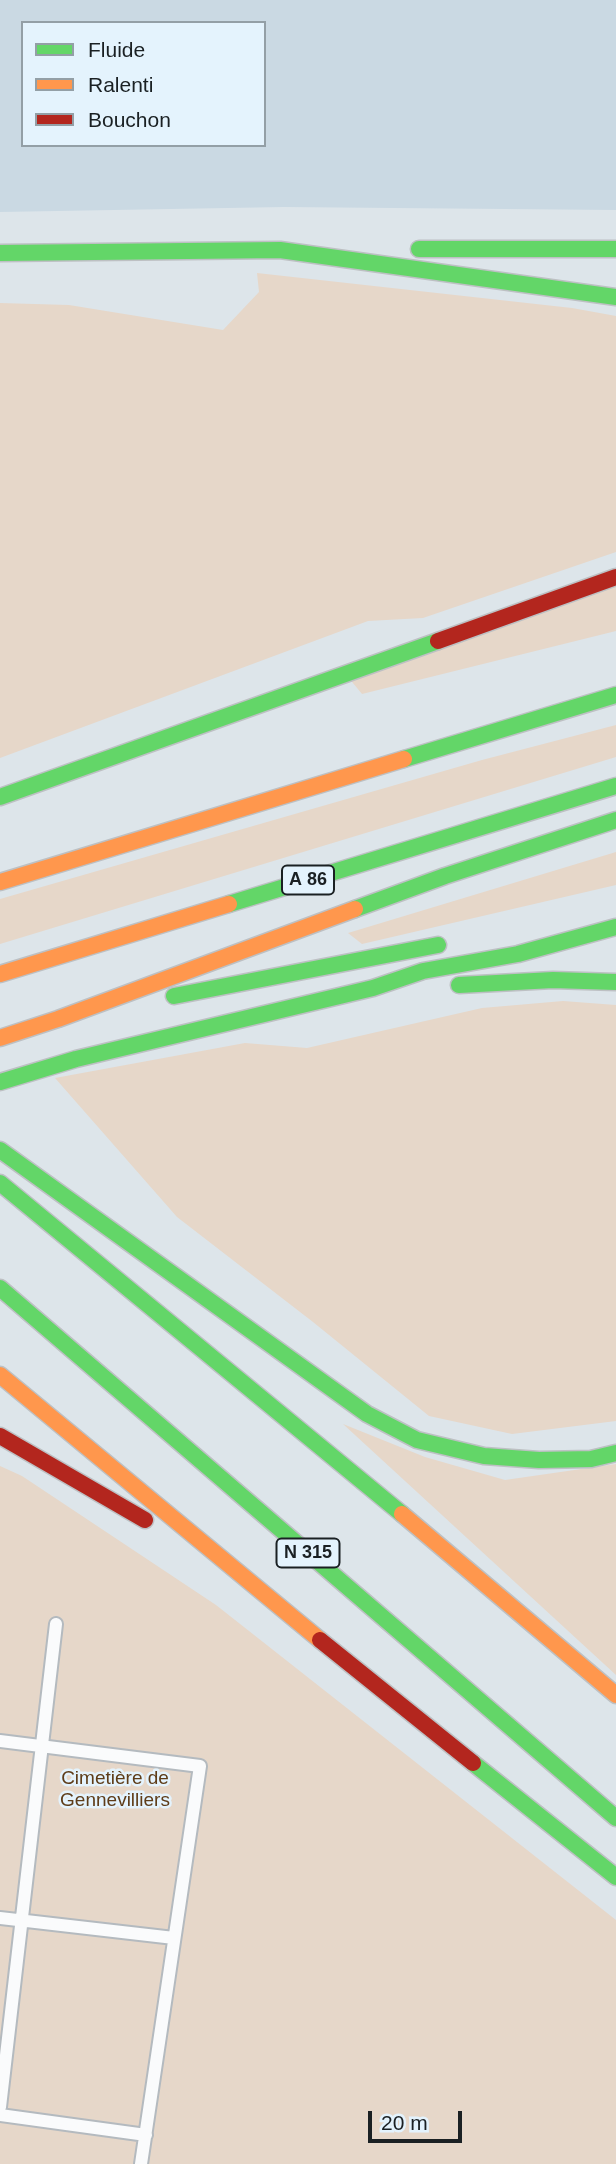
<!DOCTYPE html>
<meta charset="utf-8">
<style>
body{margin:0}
#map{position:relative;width:616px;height:2164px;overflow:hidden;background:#dde5ea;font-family:Helvetica,sans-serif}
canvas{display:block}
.legend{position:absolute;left:21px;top:21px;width:245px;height:126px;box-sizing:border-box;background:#e4f3fd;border:2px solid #939fa6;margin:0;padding:9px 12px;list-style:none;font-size:21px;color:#1a2023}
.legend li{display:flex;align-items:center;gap:14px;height:35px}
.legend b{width:35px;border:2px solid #939fa6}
.scale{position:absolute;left:368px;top:2111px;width:94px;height:32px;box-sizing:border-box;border:4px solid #1a2023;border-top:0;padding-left:9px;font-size:21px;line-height:24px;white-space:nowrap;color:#1a2023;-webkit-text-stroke:5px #e4f3fd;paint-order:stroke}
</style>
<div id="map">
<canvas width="616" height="2164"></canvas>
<ul class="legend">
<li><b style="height:9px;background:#63d668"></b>Fluide</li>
<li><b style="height:9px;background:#ff974d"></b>Ralenti</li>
<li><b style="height:9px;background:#b3261e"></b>Bouchon</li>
</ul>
<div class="scale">20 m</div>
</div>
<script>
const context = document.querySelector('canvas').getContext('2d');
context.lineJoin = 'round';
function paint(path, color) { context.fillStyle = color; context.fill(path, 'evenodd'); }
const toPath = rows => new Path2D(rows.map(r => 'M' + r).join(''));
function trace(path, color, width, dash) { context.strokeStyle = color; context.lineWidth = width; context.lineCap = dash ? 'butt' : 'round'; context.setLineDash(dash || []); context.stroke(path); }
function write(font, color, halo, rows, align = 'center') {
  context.font = font + ' Helvetica,sans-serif'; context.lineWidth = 5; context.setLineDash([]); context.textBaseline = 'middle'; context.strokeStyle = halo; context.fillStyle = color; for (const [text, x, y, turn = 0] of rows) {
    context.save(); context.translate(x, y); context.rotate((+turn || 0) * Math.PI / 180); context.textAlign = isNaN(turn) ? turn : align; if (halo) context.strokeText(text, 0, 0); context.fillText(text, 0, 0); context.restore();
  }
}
paint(toPath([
 [0,0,616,0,616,210,284,207,0,212],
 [23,23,264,23,264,145,23,145]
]), '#cad9e3');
paint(toPath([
 [257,273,572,308,616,316,616,552,423,618,368,621,0,758,0,303,69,305,223,330,259,292],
 [616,583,616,631,362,694,348,677],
 [616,725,616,757,0,944,0,899,482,760],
 [616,852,616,885,362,944,348,933],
 [563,1001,616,1005,616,1421,512,1434,429,1416,313,1322,177,1217,55,1078,245,1043,307,1048,482,1008],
 [343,1424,425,1457,505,1480,616,1464,616,1675],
 [0,1466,22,1476,216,1605,616,1920,616,2164,0,2164]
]), '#e6d7c9');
const lane = toPath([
 [0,1741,200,1766,141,2164],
 [0,1918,174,1938],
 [0,2107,56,1624],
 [0,2115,146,2135]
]);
const fast = toPath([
 [419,249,616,249],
 [0,253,280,250,616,297],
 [404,759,616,695],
 [0,797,438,641],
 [229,904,616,786],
 [355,909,445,876,616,820],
 [459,985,553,980,616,982],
 [174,996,438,945],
 [0,1082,76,1059,373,988,423,971,518,954,616,927],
 [0,1150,367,1414,417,1440,484,1456,539,1460,591,1459,616,1453],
 [0,1183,402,1514],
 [0,1288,616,1818],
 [473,1763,616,1877]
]);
const slow = toPath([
 [0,882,404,759],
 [0,974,229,904],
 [0,1038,58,1019,355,909],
 [0,1375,320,1640],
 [402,1514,616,1695]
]);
const jam = toPath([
 [438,641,616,577],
 [0,1436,145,1520],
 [320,1640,473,1763]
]);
trace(lane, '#b4babf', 16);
trace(fast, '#bdc0c3', 19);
trace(slow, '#bdc0c3', 19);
trace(jam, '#bdc0c3', 19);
trace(lane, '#fafbfc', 12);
trace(fast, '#63d668', 16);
trace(slow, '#ff974d', 16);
trace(jam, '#b3261e', 16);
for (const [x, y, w] of [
 [308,880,52],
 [308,1553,63]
]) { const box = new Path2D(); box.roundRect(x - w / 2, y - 14.5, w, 29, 5); context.fillStyle = '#e4f3fd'; context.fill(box); trace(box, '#1a2023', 2); }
write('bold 18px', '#1a2023', null, [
 ["A 86",308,880],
 ["N 315",308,1553]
]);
write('19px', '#5e3c18', '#e4f3fd', [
 ["Cimetière de",115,1779],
 ["Gennevilliers",115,1801]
]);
</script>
